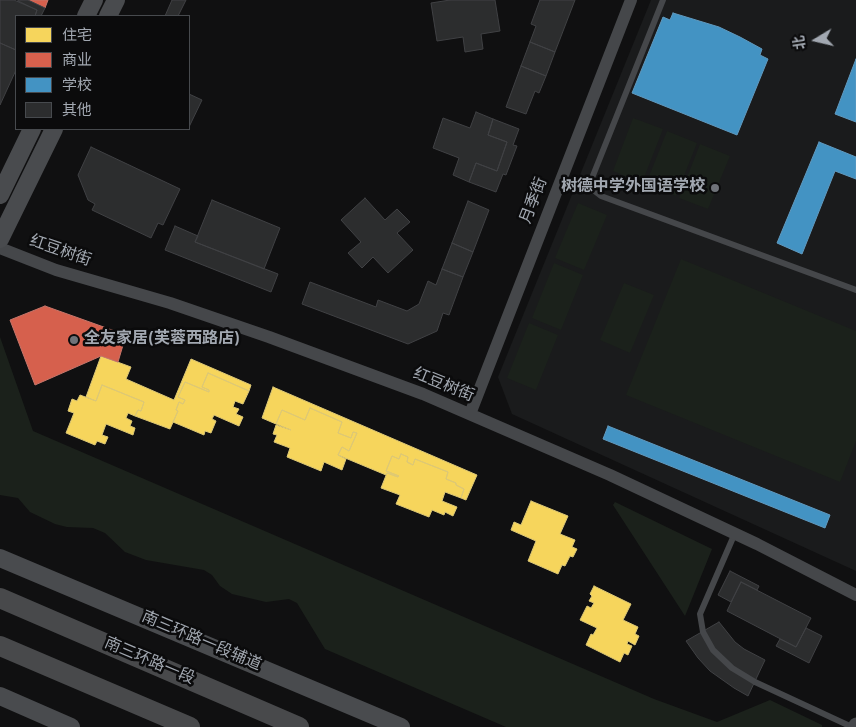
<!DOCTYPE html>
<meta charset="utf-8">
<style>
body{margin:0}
#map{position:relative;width:856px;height:727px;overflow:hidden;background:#101011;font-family:Overpass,"Noto Sans SC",sans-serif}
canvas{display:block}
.legend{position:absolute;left:15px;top:15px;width:175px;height:115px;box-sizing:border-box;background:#0b0b0c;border:1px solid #474a4e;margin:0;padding:6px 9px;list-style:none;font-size:15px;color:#a2a8b1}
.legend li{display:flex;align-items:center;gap:10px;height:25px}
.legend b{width:25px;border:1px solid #474a4e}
.north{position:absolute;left:791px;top:15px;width:50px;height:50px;-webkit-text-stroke:4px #0b0b0c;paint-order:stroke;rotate:261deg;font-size:14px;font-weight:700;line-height:20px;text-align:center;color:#a2a8b1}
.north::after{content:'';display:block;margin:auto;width:18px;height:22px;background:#a2a8b1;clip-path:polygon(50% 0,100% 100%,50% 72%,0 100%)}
</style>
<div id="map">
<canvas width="856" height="727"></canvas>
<ul class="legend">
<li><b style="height:14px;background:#f6d55c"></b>住宅</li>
<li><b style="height:14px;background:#d6604d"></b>商业</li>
<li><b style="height:14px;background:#4393c3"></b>学校</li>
<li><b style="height:14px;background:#2c2d2e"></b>其他</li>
</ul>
<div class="north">北</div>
</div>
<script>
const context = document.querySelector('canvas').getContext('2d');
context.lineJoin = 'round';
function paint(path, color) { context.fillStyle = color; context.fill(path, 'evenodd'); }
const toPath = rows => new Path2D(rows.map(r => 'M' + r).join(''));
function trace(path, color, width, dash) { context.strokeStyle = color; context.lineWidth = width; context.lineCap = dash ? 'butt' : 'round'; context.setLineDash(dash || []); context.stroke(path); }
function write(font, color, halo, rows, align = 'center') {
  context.font = font + ' Overpass,"Noto Sans SC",sans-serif'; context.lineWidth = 5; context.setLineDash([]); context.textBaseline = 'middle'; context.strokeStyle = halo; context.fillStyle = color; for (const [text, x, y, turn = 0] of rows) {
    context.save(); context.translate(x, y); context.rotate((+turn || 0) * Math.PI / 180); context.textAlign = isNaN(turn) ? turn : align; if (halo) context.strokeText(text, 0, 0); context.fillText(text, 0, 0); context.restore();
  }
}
paint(toPath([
 [651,0,856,0,856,571,512,414,498,377]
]), '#1a1b1c');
paint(toPath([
 [633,118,663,129,642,183,613,171],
 [667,131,697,143,676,196,646,184],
 [700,144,730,156,708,209,679,198],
 [578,203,607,215,584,270,555,258],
 [681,259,856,331,856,441,840,482,626,395],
 [554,263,583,275,561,330,532,318],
 [624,283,654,295,630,353,600,340],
 [529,323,558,335,536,390,507,378],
 [0,337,33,431,654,699,717,722,770,700,822,725,822,727,506,727,325,649,297,603,289,599,266,602,232,594,220,586,212,575,204,570,146,560,125,552,105,533,93,528,67,527,55,524,30,512,18,498,0,495],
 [615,502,712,549,685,616,613,505]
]), '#1b211b');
const homes = toPath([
 [101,356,131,367,126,379,174,400,191,359,251,385,249,391,208,373,202,387,209,390,209,392,185,382,178,397,185,400,183,404,179,402,176,410,178,411,170,429,135,416,138,410,141,411,144,402,102,385,96,401,86,397,101,356],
 [208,373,249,391,243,404,235,401,233,407,239,409,236,414,243,417,239,426,214,415,212,419,216,421,211,433,205,431,204,435,173,422,178,411,176,410,179,402,183,404,185,400,178,397,185,382,209,392,209,390,202,387,208,373],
 [102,385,144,402,141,411,138,410,135,416,128,413,126,418,132,421,130,426,135,428,133,435,106,424,102,435,108,437,105,444,97,441,95,445,66,433,74,413,68,411,72,399,77,401,80,395,96,401,102,385],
 [273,387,477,475,466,500,461,498,464,489,456,485,456,483,446,479,448,472,415,459,413,465,407,462,408,457,401,454,399,459,392,456,386,471,399,476,398,477,387,473,386,475,338,455,342,447,349,451,357,433,353,432,351,438,338,433,342,422,310,408,305,420,282,410,276,424,262,418,273,387],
 [310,408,342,422,338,433,351,438,353,432,357,433,349,451,342,447,338,455,346,459,342,470,324,462,321,471,287,457,290,448,274,442,277,435,273,434,276,425,291,430,276,424,282,410,305,420,310,408],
 [401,454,408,457,407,462,413,465,415,459,448,472,446,479,456,483,456,485,464,489,461,498,445,492,442,501,457,507,453,516,445,512,444,515,432,510,429,517,396,504,400,495,381,488,387,473,398,477,399,476,386,471,392,456,399,459,401,454],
 [531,501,568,516,560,534,575,540,572,547,577,549,573,557,570,556,565,566,562,565,558,574,528,561,536,541,511,530,514,522,521,525,531,501],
 [594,586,631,604,623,620,638,627,635,634,639,636,635,645,628,641,627,644,632,646,628,655,624,653,620,662,586,645,591,634,593,635,597,628,580,620,587,606,591,608,594,603,589,601,592,596,590,594,594,586]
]);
paint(homes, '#f6d55c');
trace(homes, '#ddc876', 1);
const shops = toPath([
 [28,0,48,0,45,8,28,0],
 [45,306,126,335,118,362,101,356,35,385,10,320,45,306]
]);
paint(shops, '#d6604d');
trace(shops, '#c6766b', 1);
const schools = toPath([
 [673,13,719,27,740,37,762,49,760,55,768,59,737,135,632,93,663,17,670,20,673,13],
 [856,59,856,122,835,114,856,59],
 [819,142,856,157,856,179,835,171,802,254,777,243,819,142],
 [608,426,830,515,825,528,603,439,608,426]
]);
paint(schools, '#4393c3');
trace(schools, '#6099be', 1);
const building = toPath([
 [0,0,14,0,37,10,35,16,16,16,16,50,0,43,0,0],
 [18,0,28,0,45,8,41,16,35,16,37,10,18,1,18,0],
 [172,0,186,0,178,16,165,16,172,0],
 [450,0,495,0,500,31,481,34,483,49,465,52,463,37,437,41,431,3,450,0],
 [540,0,575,0,555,52,530,42,536,26,531,24,540,0],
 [530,42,555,52,546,76,521,66,530,42],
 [0,43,16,50,16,70,0,105,0,43],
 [521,66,546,76,539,93,535,91,526,114,506,107,521,66],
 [189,94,202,100,189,127,189,94],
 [476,112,493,119,488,135,507,142,497,171,476,163,469,182,453,175,459,158,433,148,443,118,470,128,476,112],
 [493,119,519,129,513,145,517,146,506,175,503,174,496,192,469,182,476,163,497,171,507,142,488,135,493,119],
 [91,147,180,189,163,225,158,223,151,238,92,210,95,204,88,200,78,175,91,147],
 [365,198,385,220,397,209,410,222,397,233,413,250,388,273,373,257,362,268,348,253,361,242,341,220,365,198],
 [212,200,280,228,264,269,195,242,212,200],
 [468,201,489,210,473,252,452,243,468,201],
 [175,226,198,236,195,242,278,274,271,292,165,250,175,226],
 [452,243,473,252,463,277,442,269,452,243],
 [442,269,463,277,449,315,443,313,437,331,408,344,302,304,310,282,376,307,378,300,407,311,419,304,428,281,436,285,442,269],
 [730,571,759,586,757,590,741,582,731,602,718,595,730,571],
 [741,582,811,618,796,647,727,611,741,582],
 [719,622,735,642,744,649,765,660,748,696,734,688,710,671,698,658,686,641,719,622],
 [806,628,822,636,809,663,776,646,780,639,796,647,806,628]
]);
paint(building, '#2c2d2e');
trace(building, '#404144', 1);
trace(toPath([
 [663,0,592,178,592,189,601,196,856,290],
 [735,533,700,614,703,632,713,650,732,668,755,682,852,727]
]), '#45474a', 6);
trace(toPath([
 [0,248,56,270,170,303,269,337,423,394,610,475,757,544,856,595],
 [470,414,631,0]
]), '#45474a', 12);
trace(toPath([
 [855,727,856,725]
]), '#45474a', 15);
trace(toPath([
 [86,16,94,0],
 [108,16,116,0],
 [0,195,32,129],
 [0,239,54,129],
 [0,558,401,727],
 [0,696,71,727]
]), '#494b4e', 18);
trace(toPath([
 [0,598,299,727],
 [0,646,190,727]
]), '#48494b', 20);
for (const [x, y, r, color] of [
 [715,188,5,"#6f7379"],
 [74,340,5,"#6f7379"]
]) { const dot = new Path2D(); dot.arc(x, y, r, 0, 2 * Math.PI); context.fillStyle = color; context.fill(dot); trace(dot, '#0b0b0c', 2); }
write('bold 16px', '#a2a8b1', '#0b0b0c', [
 ["树德中学外国语学校",705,188],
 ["全友家居(芙蓉西路店)",84,340,"left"]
], 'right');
write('16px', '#a2a8b1', '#0b0b0c', [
 ["月季街",535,201,-69],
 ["红豆树街",60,252,19],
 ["红豆树街",443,386,22],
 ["南三环路一段辅道",201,642,23],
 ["南三环路一段",149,662,23]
]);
</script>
